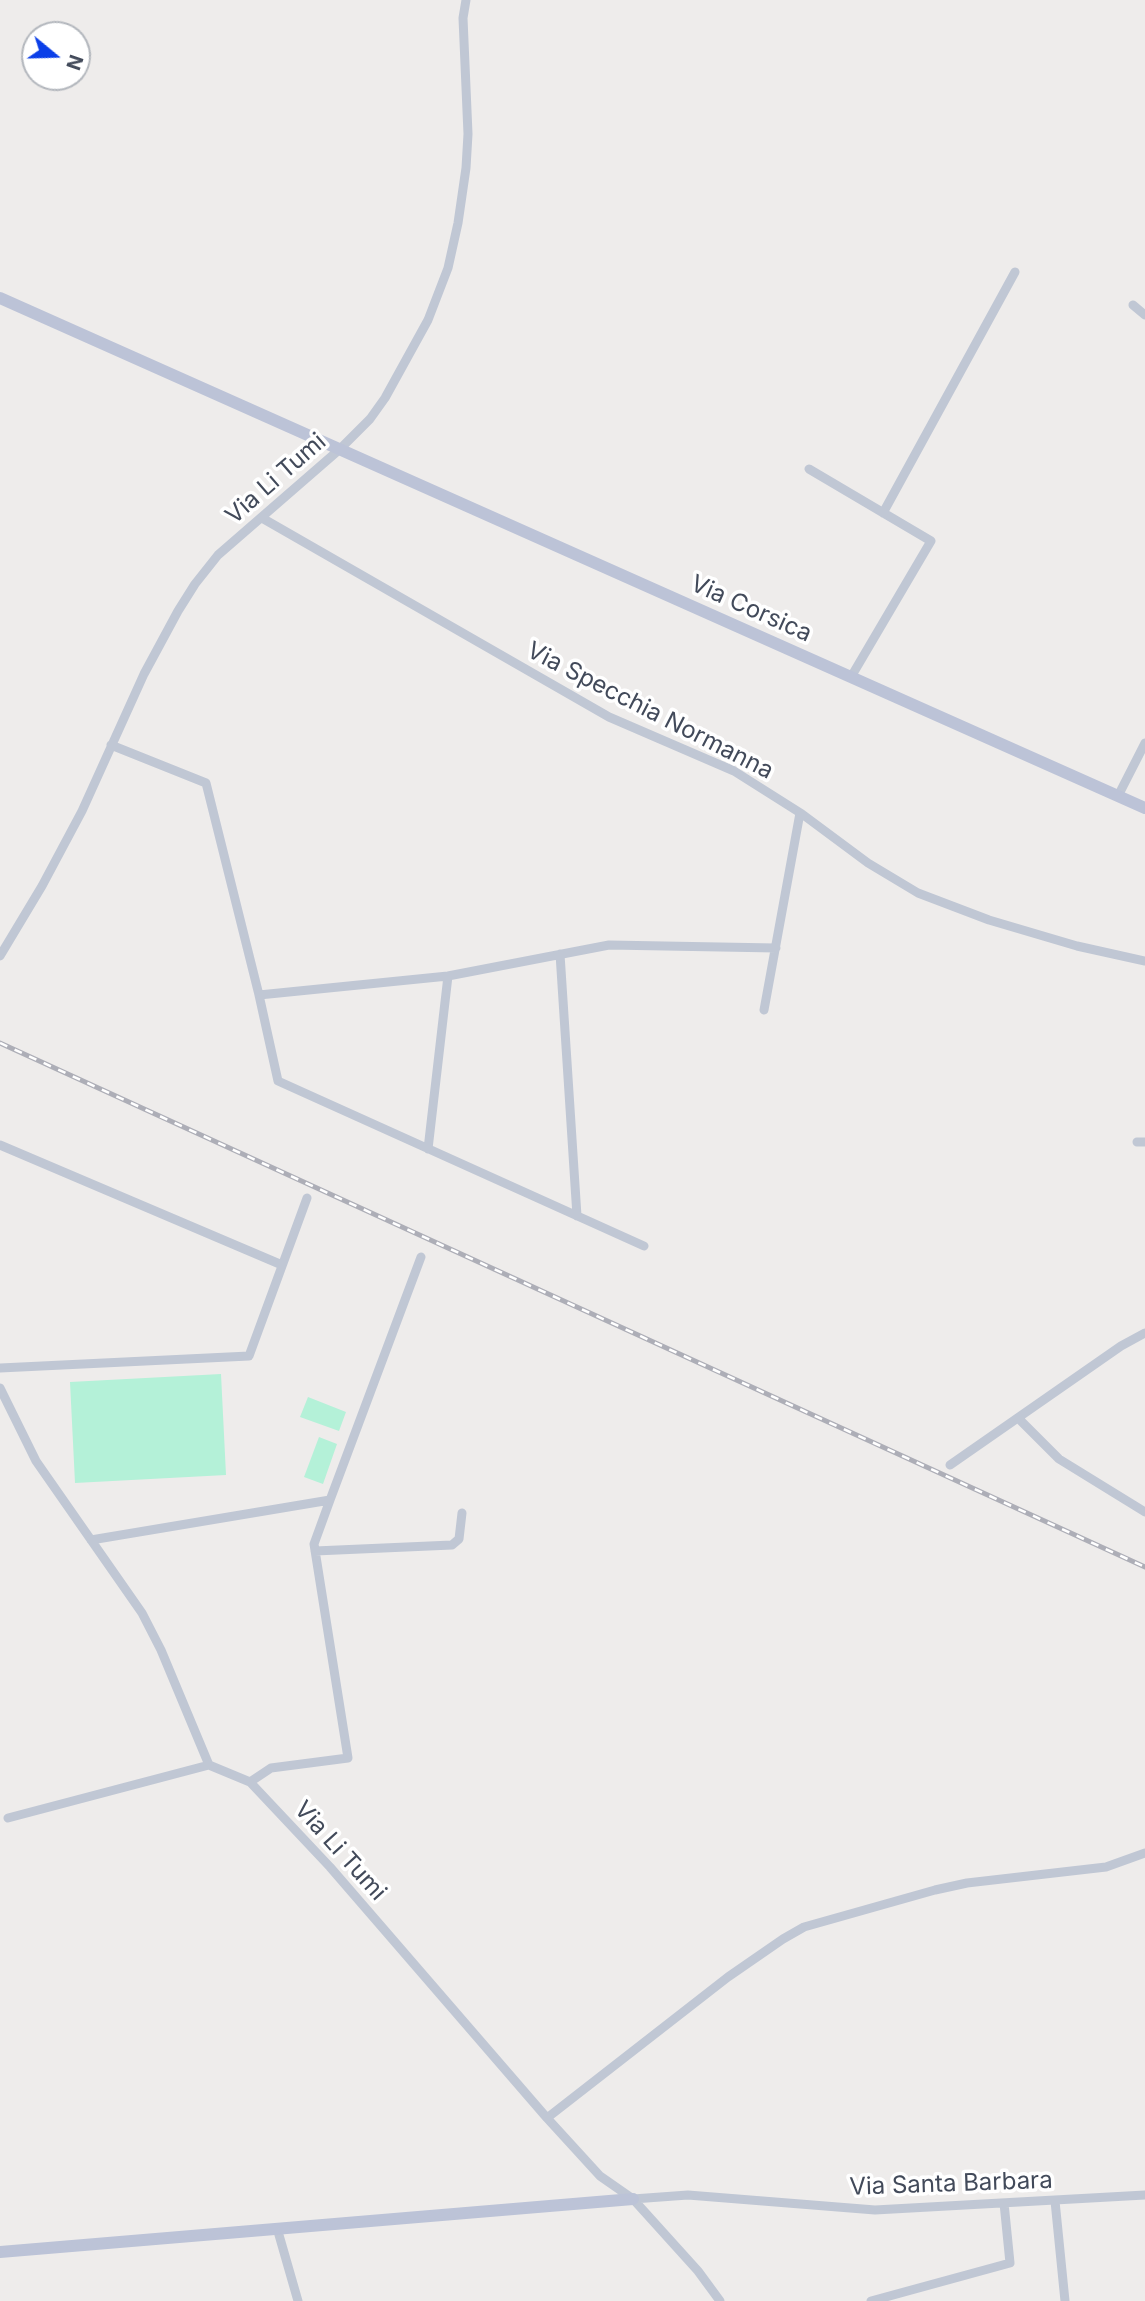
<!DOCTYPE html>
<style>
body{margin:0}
#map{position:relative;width:1145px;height:2301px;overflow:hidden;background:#eeeceb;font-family:Inter,sans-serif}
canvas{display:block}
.north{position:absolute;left:21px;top:21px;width:70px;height:70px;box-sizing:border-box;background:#fff;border:2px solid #b3b7bd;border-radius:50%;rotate:109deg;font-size:19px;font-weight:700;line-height:28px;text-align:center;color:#424a5a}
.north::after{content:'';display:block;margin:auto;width:24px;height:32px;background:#0b3fe8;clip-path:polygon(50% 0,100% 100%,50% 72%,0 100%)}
</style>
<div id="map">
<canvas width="1145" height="2301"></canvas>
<div class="north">N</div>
</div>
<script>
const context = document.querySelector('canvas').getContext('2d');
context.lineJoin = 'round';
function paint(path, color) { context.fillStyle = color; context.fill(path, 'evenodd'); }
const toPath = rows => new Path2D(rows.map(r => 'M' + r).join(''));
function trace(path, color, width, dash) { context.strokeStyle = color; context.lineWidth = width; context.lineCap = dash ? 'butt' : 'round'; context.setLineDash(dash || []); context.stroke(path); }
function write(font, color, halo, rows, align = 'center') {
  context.font = font + ' Inter,sans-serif'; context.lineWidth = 7; context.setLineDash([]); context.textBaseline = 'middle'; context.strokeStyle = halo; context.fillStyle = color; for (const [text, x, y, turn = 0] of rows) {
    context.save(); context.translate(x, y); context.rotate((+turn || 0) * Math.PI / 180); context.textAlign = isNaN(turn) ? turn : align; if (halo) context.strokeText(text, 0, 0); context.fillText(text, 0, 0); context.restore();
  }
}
paint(toPath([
 [221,1374,226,1475,75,1483,70,1382],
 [308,1397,346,1412,339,1431,300,1417],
 [319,1437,337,1444,323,1484,304,1477]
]), '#b4f1d8');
trace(toPath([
 [1133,305,1145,315],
 [809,469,931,541,851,677],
 [883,513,1015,272],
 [262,518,609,717,734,771,802,814,868,863,918,893,989,920,1077,946,1145,961],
 [111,745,206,783,259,995,448,976,609,945,776,948],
 [1118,796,1145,743],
 [560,954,577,1216],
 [0,956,42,886,82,811,144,674,178,611,195,584,218,555,340,449,370,419,385,398,428,320,448,268,458,223,466,168,468,134,463,18,466,0],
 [259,995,278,1081,644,1246],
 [764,1010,800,813],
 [1137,1142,1145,1142],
 [0,1145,282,1265],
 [428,1149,448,976],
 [0,1368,249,1356,307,1198],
 [0,1388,36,1461,142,1613,161,1650,209,1765,250,1782,330,1867,547,2118,600,2176,633,2199,698,2271,720,2301],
 [1019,1419,1059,1459,1145,1512],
 [950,1465,1121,1346,1145,1333],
 [91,1540,330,1500,421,1257],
 [315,1551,452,1545,459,1539,462,1513],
 [250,1782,271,1768,348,1758,314,1544,330,1500],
 [8,1818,209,1765],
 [547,2118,728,1977,783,1939,804,1927,935,1890,967,1883,1106,1867,1145,1853],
 [633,2199,688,2195,875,2210,1145,2195],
 [1055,2201,1065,2301],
 [277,2228,298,2301],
 [871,2301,1010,2263,1004,2203]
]), '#c0c7d4', 9);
trace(toPath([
 [0,298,1145,808],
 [0,2252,633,2199]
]), '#bcc3d7', 12);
const rail = toPath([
 [0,1043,1145,1567]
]);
trace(rail, '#adaeb7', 5);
trace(rail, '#fff', 2.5, [8]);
write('24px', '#424a5a', '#fff', [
 ["Via Li Tumi",276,479,-41],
 ["Via Corsica",751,609,24],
 ["Via Specchia Normanna",650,711,27],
 ["Via Li Tumi",340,1851,48],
 ["Via Santa Barbara",951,2184,-2]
]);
</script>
